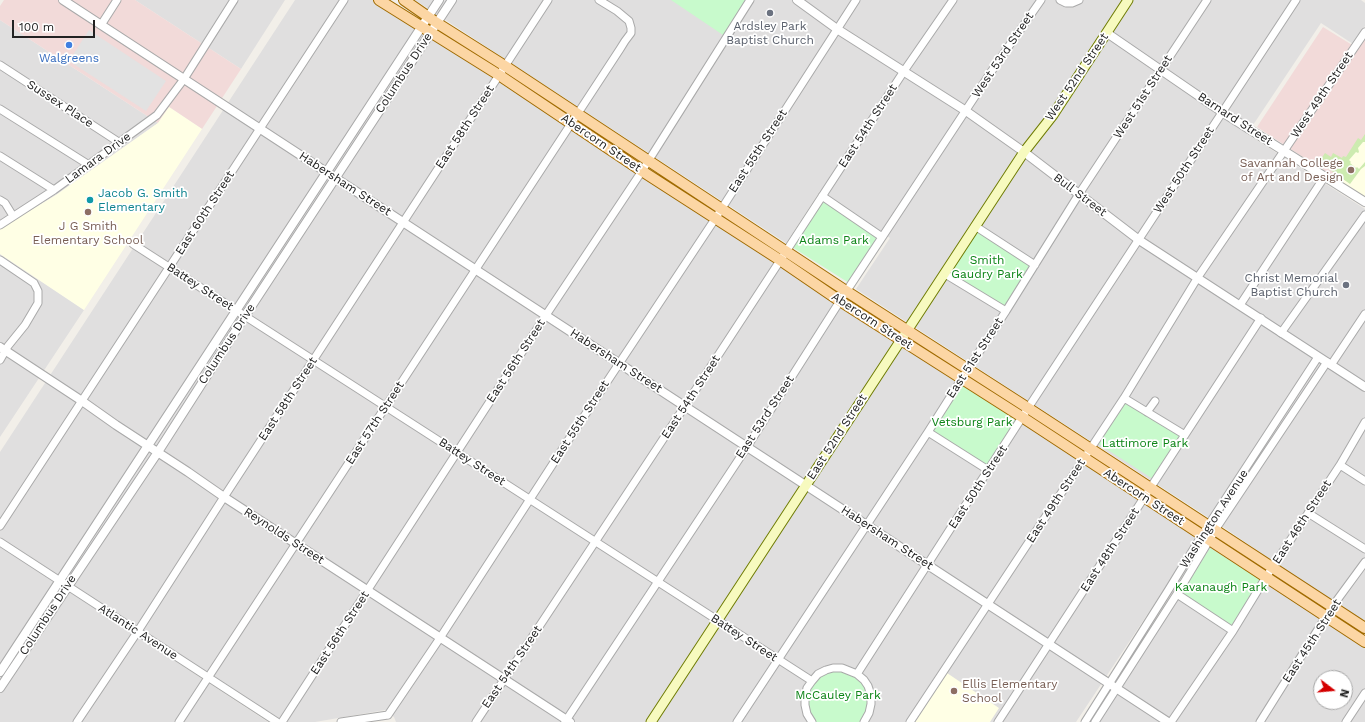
<!DOCTYPE html>
<style>
body{margin:0}
#map{position:relative;width:1365px;height:722px;overflow:hidden;background:#f2efe9;font-family:"Work Sans",sans-serif}
canvas{display:block}
.north{position:absolute;left:1313px;top:670px;width:40px;height:40px;box-sizing:border-box;background:#fff;border:1px solid #a7a7a7;border-radius:50%;rotate:106deg;font-size:11px;font-weight:700;line-height:16px;text-align:center;color:#222}
.north::after{content:'';display:block;margin:auto;width:14px;height:18px;background:#d40000;clip-path:polygon(50% 0,100% 100%,50% 72%,0 100%)}
.scale{position:absolute;left:12px;top:20px;width:83px;height:18px;box-sizing:border-box;border:2px solid #222;border-top:0;padding-left:5px;font-size:12px;line-height:14px;white-space:nowrap;color:#222;-webkit-text-stroke:3px #fff;paint-order:stroke}
</style>
<div id="map">
<canvas width="1365" height="722"></canvas>
<div class="north">N</div>
<div class="scale">100 m</div>
</div>
<script>
const context = document.querySelector('canvas').getContext('2d');
context.lineJoin = 'round';
function paint(path, color) { context.fillStyle = color; context.fill(path, 'evenodd'); }
const toPath = rows => new Path2D(rows.map(r => 'M' + r).join(''));
function trace(path, color, width, dash) { context.strokeStyle = color; context.lineWidth = width; context.lineCap = dash ? 'butt' : 'round'; context.setLineDash(dash || []); context.stroke(path); }
function write(font, color, halo, rows, align = 'center') {
  context.font = font + ' "Work Sans",sans-serif'; context.lineWidth = 3.5; context.setLineDash([]); context.textBaseline = 'middle'; context.strokeStyle = halo; context.fillStyle = color; for (const [text, x, y, turn = 0] of rows) {
    context.save(); context.translate(x, y); context.rotate((+turn || 0) * Math.PI / 180); context.textAlign = isNaN(turn) ? turn : align; if (halo) context.strokeText(text, 0, 0); context.fillText(text, 0, 0); context.restore();
  }
}
paint(toPath([
 [135,0,285,0,241,69],
 [295,0,373,0,1198,538,1076,722,396,722,394,717,385,710,315,722,284,722,279,720,0,537,0,452],
 [415,0,1361,0,1365,3,1365,26,1353,44,1321,23,1247,134,1365,209,1365,624,1226,529,856,289,890,238,820,191,786,243],
 [0,20,158,123,56,195,0,229],
 [0,254,84,310,0,437],
 [1207,543,1365,643,1365,722,1091,722],
 [1321,678,1345,678,1345,702,1321,702],
 [0,546,268,722,0,722]
]), '#e0dfdf');
paint(toPath([
 [4,0,135,0,241,69,202,129,169,107,158,123,0,20,0,6],
 [1323,27,1357,48,1365,36,1365,138,1332,176,1257,127]
]), '#f2dad9');
paint(toPath([
 [169,107,202,129,84,310,0,254,0,229,56,195,158,123],
 [1365,138,1365,198,1332,176],
 [947,673,999,708,990,722,915,722]
]), '#ffffe5');
paint(toPath([
 [1365,134,1365,142,1363,142,1358,148,1359,152,1358,153,1356,152,1349,160,1351,162,1350,163,1356,168,1357,167,1359,169,1365,162,1365,166,1361,169,1350,184,1319,162,1325,153,1331,157,1333,153,1342,158,1343,156,1346,157,1358,138,1361,140]
]), '#cdebb0');
paint(toPath([
 [671,0,750,0,726,37],
 [822,199,879,237,849,283,792,247],
 [975,226,1035,265,1006,311,945,274],
 [963,382,1019,418,988,467,932,431],
 [1125,401,1182,436,1153,479,1097,443],
 [1210,548,1261,580,1231,626,1181,594],
 [833,668,857,674,871,695,864,722,812,722,805,705,812,681]
]), '#c8facc');
paint(toPath([
 [89,30,166,81,146,111,69,61]
]), '#e2e2e2');
const minor = toPath([
 [1060,0,1066,3,1072,3,1079,0],
 [101,25,117,0],
 [0,65,120,143],
 [0,109,89,165],
 [0,156,54,190],
 [822,196,882,237],
 [0,200,5,203,13,216],
 [0,225,54,190,157,115,184,79,234,0],
 [975,226,1035,265],
 [133,244,812,681],
 [0,260,34,283,38,291,38,303,25,325,8,346,0,360],
 [945,274,1006,311],
 [1240,305,1325,176],
 [1281,333,1365,215],
 [1331,365,1365,314],
 [1124,398,1185,435],
 [1147,412,1155,401],
 [928,432,988,470],
 [1340,465,1365,481],
 [1308,513,1365,549],
 [0,526,344,0],
 [0,542,277,722],
 [1177,594,1233,631],
 [857,674,1028,408,1296,0],
 [388,715,440,638,569,439,715,219,856,0],
 [77,722,138,631,224,497,548,0],
 [179,722,620,49,625,41,631,33,631,28,629,21,617,11,599,0],
 [282,722,546,315,642,171,750,0],
 [341,722,388,715],
 [476,722,685,406,904,71,953,0],
 [565,722,747,447,840,301,995,66,1041,0],
 [737,722,928,432,968,369,1006,311,1079,194,1207,0],
 [812,722,807,714,805,705,805,698,807,688,812,681,818,674,826,670,833,668,842,668,857,674,864,680,868,686,871,695,871,704,869,713,864,722],
 [910,722,1124,398,1198,277,1365,32],
 [998,722,1261,318],
 [1085,722,1169,589,1202,535,1318,357],
 [1095,722,1177,594,1219,524,1327,362],
 [1171,722,1233,631,1266,577,1340,465,1365,422],
 [1260,722,1332,607,1365,562],
 [1346,722,1365,693]
]);
const tertiary = toPath([
 [63,0,1168,722],
 [797,0,837,29,966,111,1024,152,1139,240,1365,387],
 [1107,33,1222,112,1365,202],
 [0,347,82,401,116,425,188,472,224,497,570,722],
 [0,672,439,0],
 [0,688,158,452,245,316,452,0]
]);
const secondary = toPath([
 [651,722,1024,152,1053,115,1128,0]
]);
const primary = toPath([
 [379,0,499,75,642,171,780,260,840,301,1022,417,1365,642],
 [404,0,437,23,505,66,649,161,846,291,1028,408,1365,628]
]);
trace(minor, '#a9a9a9', 9);
trace(tertiary, '#a9a9a9', 10);
trace(secondary, '#707d05', 11);
trace(primary, '#a06b00', 12);
trace(minor, '#fff', 7);
trace(tertiary, '#fff', 8);
trace(secondary, '#f7fabf', 9);
trace(primary, '#fcd6a4', 10);
for (const [x, y, r, color] of [
 [770,13,4,"#6b7280"],
 [69,45,4,"#3f7fe0"],
 [1351,170,4,"#8d6e63"],
 [90,200,4,"#0f9aa8"],
 [88,212,4,"#8d6e63"],
 [1346,285,4,"#6b7280"],
 [954,691,4,"#8d6e63"]
]) { const dot = new Path2D(); dot.arc(x, y, r, 0, 2 * Math.PI); context.fillStyle = color; context.fill(dot); trace(dot, '#fff', 1.5); }
write('12px', '#5b616d', '#fff', [
 ["Ardsley Park",770,26],
 ["Baptist Church",770,40],
 ["Christ Memorial",1338,278,"right"],
 ["Baptist Church",1338,292,"right"]
]);
write('12px', '#222', '#fff', [
 ["West 53rd Street",1003,55,-56],
 ["Columbus Drive",404,73,-57],
 ["West 52nd Street",1077,77,-56],
 ["West 49th Street",1322,95,-56],
 ["West 51st Street",1143,97,-57],
 ["Sussex Place",60,104,33],
 ["Barnard Street",1235,119,33],
 ["East 54th Street",868,126,-57],
 ["East 58th Street",465,127,-57],
 ["Abercorn Street",601,143,34],
 ["East 55th Street",758,151,-57],
 ["Lamara Drive",98,158,-36],
 ["West 50th Street",1184,170,-57],
 ["Habersham Street",345,184,33],
 ["Bull Street",1080,195,37],
 ["East 60th Street",205,213,-57],
 ["Battey Street",200,287,33],
 ["Abercorn Street",872,321,33],
 ["Columbus Drive",227,344,-57],
 ["East 51st Street",975,358,-57],
 ["East 56th Street",516,361,-57],
 ["Habersham Street",616,361,33],
 ["East 54th Street",691,397,-57],
 ["East 58th Street",288,399,-57],
 ["East 53rd Street",765,417,-57],
 ["East 55th Street",580,422,-57],
 ["East 57th Street",375,423,-57],
 ["East 52nd Street",837,437,-57],
 ["Battey Street",472,462,33],
 ["East 50th Street",978,487,-57],
 ["Abercorn Street",1144,497,33],
 ["East 49th Street",1056,501,-57],
 ["Washington Avenue",1214,519,-57],
 ["East 46th Street",1302,522,-57],
 ["Reynolds Street",284,536,33],
 ["Habersham Street",887,538,33],
 ["East 48th Street",1110,550,-57],
 ["Columbus Drive",48,615,-57],
 ["Atlantic Avenue",138,632,33],
 ["East 56th Street",340,633,-57],
 ["Battey Street",744,638,33],
 ["East 45th Street",1312,641,-57],
 ["East 54th Street",512,667,-56]
]);
write('12px', '#366cbe', '#fff', [
 ["Walgreens",69,58]
]);
write('12px', '#785e54', '#fff', [
 ["Savannah College",1343,163],
 ["of Art and Design",1343,177],
 ["J G Smith",88,226,"center"],
 ["Elementary School",88,240,"center"],
 ["Ellis Elementary",962,684,"left"],
 ["School",962,698,"left"]
], 'right');
write('12px', '#0d838f', '#fff', [
 ["Jacob G. Smith",98,193],
 ["Elementary",98,207]
], 'left');
write('12px', '#0c8416', '#fff', [
 ["Adams Park",834,240],
 ["Smith",987,260],
 ["Gaudry Park",987,274],
 ["Vetsburg Park",972,422],
 ["Lattimore Park",1145,443],
 ["Kavanaugh Park",1221,587],
 ["McCauley Park",838,695]
]);
</script>
